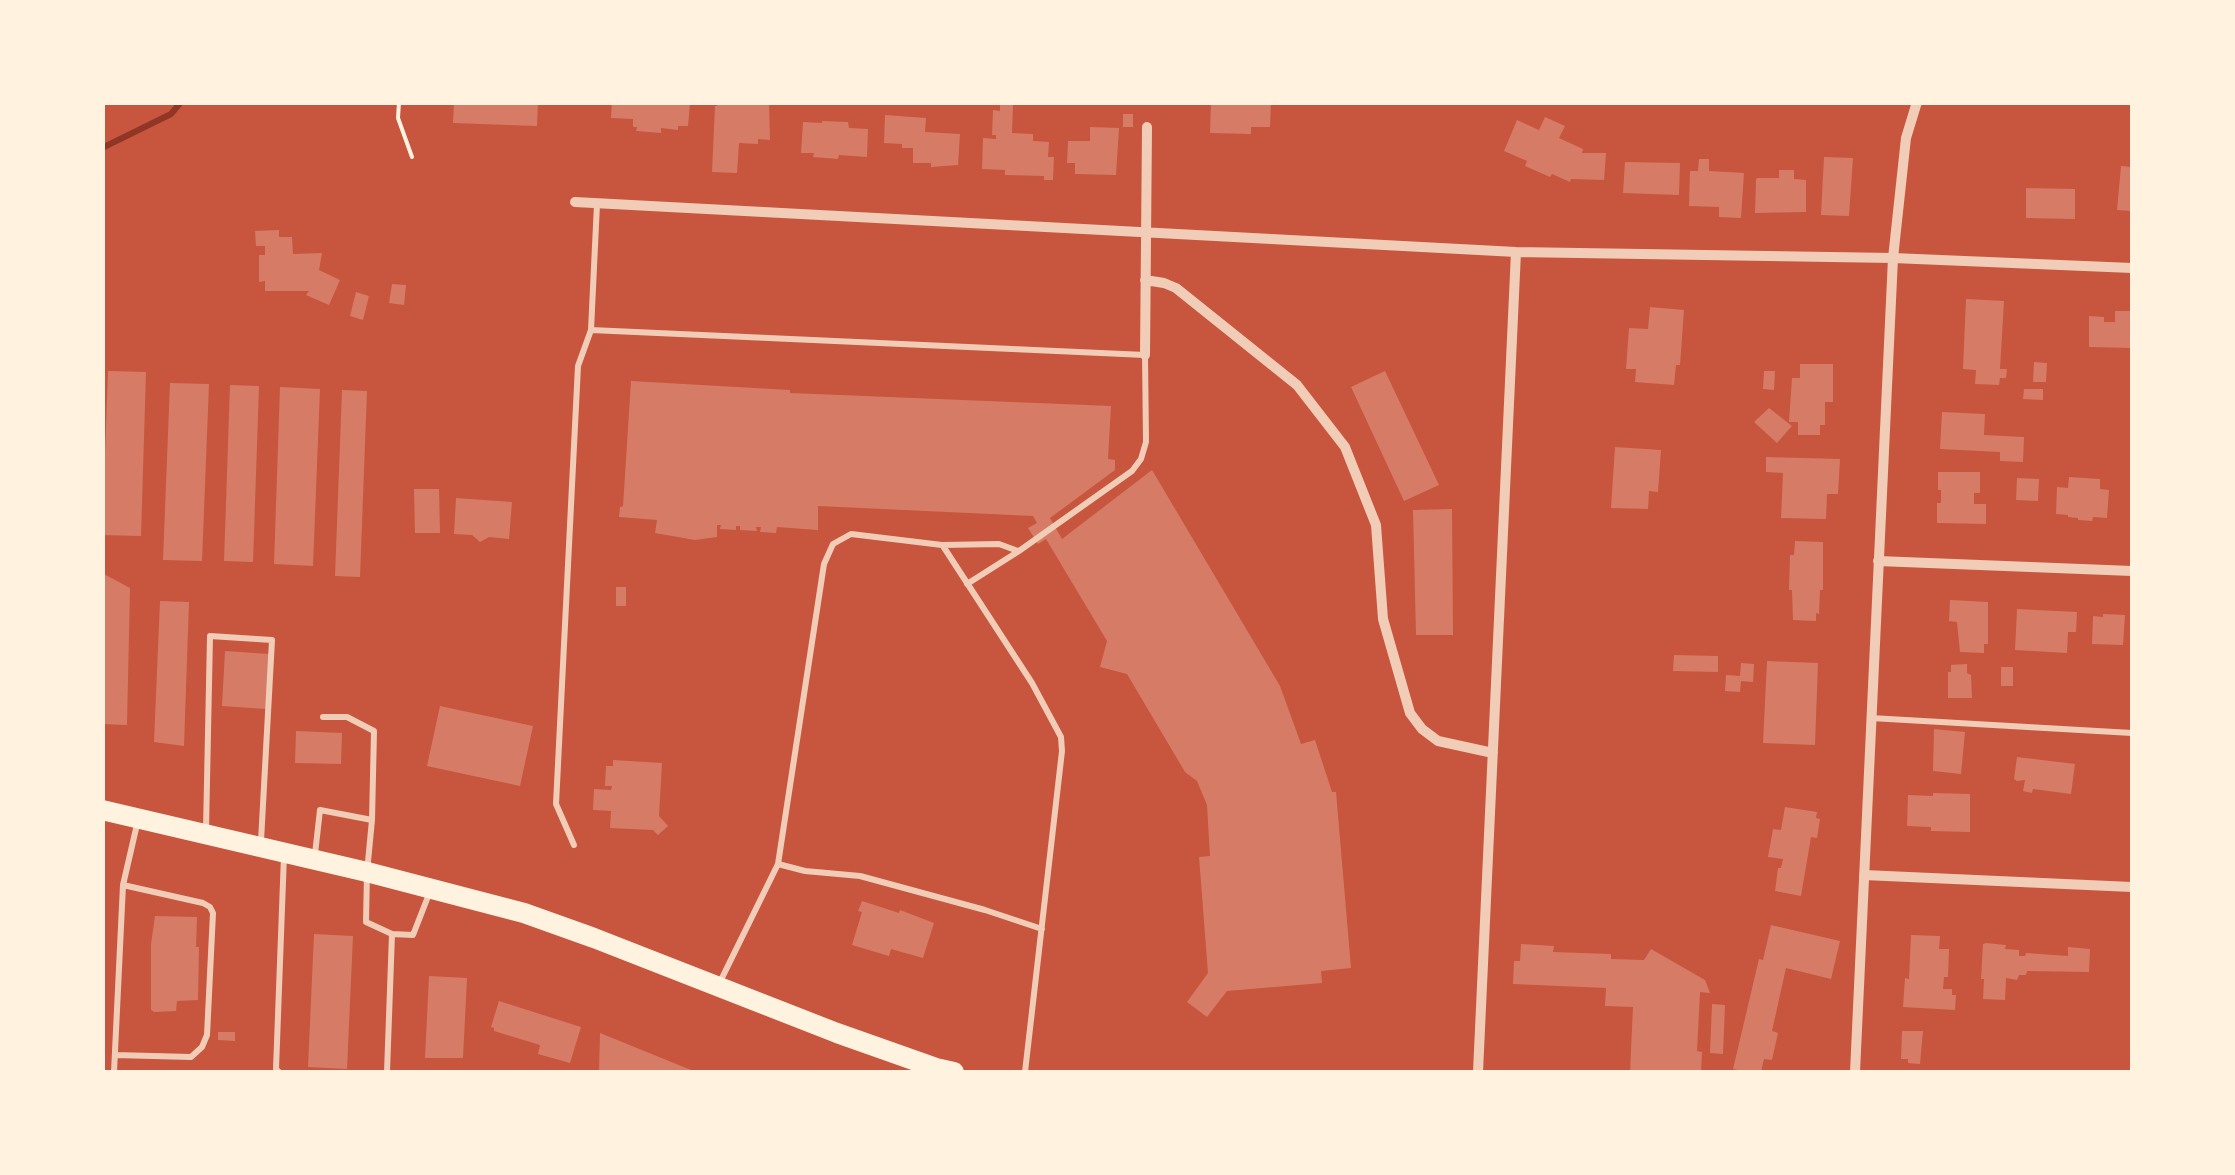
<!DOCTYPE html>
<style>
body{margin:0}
#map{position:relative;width:2235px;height:1175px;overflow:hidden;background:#c8553d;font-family:"Public Sans",sans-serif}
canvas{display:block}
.frame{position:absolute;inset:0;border:105px solid #fff3e0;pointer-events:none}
</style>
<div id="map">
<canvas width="2235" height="1175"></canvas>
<div class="frame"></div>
</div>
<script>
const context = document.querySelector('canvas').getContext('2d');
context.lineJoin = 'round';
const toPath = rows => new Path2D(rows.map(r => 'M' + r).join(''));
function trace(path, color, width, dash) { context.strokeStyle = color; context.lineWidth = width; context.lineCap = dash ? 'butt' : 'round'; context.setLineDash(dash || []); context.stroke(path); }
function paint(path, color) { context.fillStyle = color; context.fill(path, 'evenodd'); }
trace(toPath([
 [102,148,171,114,181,102]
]), '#8f3625', 6);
paint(toPath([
 [454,102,538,102,537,126,453,123],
 [612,102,690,104,688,126,678,126,678,130,661,128,661,133,636,131,637,127,633,127,633,119,611,118],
 [717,102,769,102,770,140,758,139,758,144,739,143,737,173,712,172,715,106,717,106],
 [1211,102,1271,102,1270,127,1251,127,1251,134,1210,133],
 [1000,103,1013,104,1012,133,1033,134,1033,141,1049,142,1048,157,1054,157,1053,180,1044,180,1044,176,1005,175,1005,170,982,169,983,138,996,139,996,135,992,135,993,110,1000,111],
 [1123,114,1133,114,1133,127,1123,127],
 [885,115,926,118,925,132,960,134,958,165,931,167,931,163,913,163,913,148,902,148,902,144,884,143],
 [1545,117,1565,126,1559,138,1583,149,1582,153,1606,153,1604,180,1571,179,1570,182,1552,174,1550,177,1525,166,1527,161,1504,151,1517,120,1539,130],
 [822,121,848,122,849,128,868,129,867,157,839,155,838,159,813,157,814,153,801,153,803,122,822,123],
 [1090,127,1119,128,1116,175,1075,174,1075,163,1067,163,1068,141,1090,141],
 [1824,157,1853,158,1849,216,1821,215],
 [1699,159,1709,159,1709,171,1744,173,1741,218,1719,217,1719,207,1689,206,1690,171,1698,171],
 [1625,162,1680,163,1679,195,1623,193],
 [2121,166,2132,167,2132,211,2117,210],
 [1779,170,1794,170,1794,179,1806,180,1806,212,1755,213,1756,180,1757,178,1779,178],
 [2026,188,2075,189,2075,219,2026,218],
 [279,230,279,237,292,237,293,254,322,253,319,270,340,280,329,305,306,295,309,291,265,291,265,281,259,282,259,255,265,255,265,246,256,246,255,231],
 [392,284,406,285,404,305,389,303],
 [356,292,369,296,363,320,350,316],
 [1966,299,2004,301,2000,369,2007,369,2006,378,2000,378,1999,385,1975,384,1976,370,1963,369],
 [1650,307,1684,310,1680,365,1676,365,1674,385,1635,382,1636,369,1626,369,1629,328,1648,329],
 [2115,311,2132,311,2132,348,2089,347,2089,316,2104,317,2104,322,2115,322],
 [2034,362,2047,363,2046,382,2033,382],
 [1800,364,1833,364,1833,402,1825,402,1825,425,1820,425,1820,435,1798,435,1798,422,1789,422,1792,378,1800,378],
 [108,371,146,372,141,536,102,535],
 [1385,371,1439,485,1404,501,1351,387],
 [1764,371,1775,371,1774,390,1763,389],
 [631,381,790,390,790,393,1111,406,1108,459,1115,460,1115,470,1050,518,1062,539,1152,470,1280,686,1301,744,1315,740,1332,792,1336,792,1351,968,1321,971,1322,983,1227,991,1207,1017,1187,1002,1208,973,1199,857,1210,856,1207,805,1197,781,1185,772,1127,674,1100,667,1107,641,1046,539,1038,544,1028,528,1037,523,1033,516,818,506,818,530,777,527,776,533,760,532,761,527,756,527,757,531,740,530,740,526,736,526,736,530,720,529,721,525,717,525,717,537,695,540,655,533,657,520,619,517,620,507,623,506],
 [170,383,209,384,202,561,163,560],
 [230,385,259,386,253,562,224,561],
 [280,387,320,389,313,566,274,564],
 [2024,389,2043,389,2043,400,2023,399],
 [342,390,367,391,360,577,335,576],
 [1769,408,1792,426,1777,443,1754,422],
 [1942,412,1985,414,1984,435,2024,437,2023,462,2000,461,2000,452,1940,449],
 [1615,447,1661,450,1658,492,1649,491,1648,509,1611,508],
 [1766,457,1840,459,1838,494,1827,494,1826,519,1781,518,1783,473,1766,472],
 [1938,472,1980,472,1980,493,1974,493,1974,504,1986,504,1986,524,1937,523,1937,503,1941,503,1941,490,1938,490],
 [2069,477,2100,479,2100,489,2109,490,2107,518,2093,517,2092,521,2078,520,2078,518,2068,517,2068,515,2056,514,2057,487,2068,488],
 [2017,478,2039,479,2038,501,2016,500],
 [414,489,439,489,440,533,415,533],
 [456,498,512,502,509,539,489,537,480,542,472,535,454,534],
 [1452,509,1453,635,1416,635,1413,510],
 [1795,541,1823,542,1823,590,1820,590,1819,614,1816,613,1816,621,1793,620,1792,590,1789,590,1790,555,1794,555],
 [102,573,130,588,127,725,102,724],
 [616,587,626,587,626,606,616,606],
 [1950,600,1988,602,1988,644,1984,644,1984,653,1960,652,1957,622,1949,621],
 [160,601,189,602,184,746,154,742],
 [2017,609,2077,612,2076,632,2068,632,2067,653,2015,650],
 [2103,614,2125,615,2123,645,2092,644,2093,616,2103,617],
 [225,651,269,654,266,709,222,706],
 [1674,655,1718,656,1718,672,1673,671],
 [1767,661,1818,663,1815,745,1763,743],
 [1741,663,1754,664,1753,682,1741,681,1740,692,1725,691,1726,675,1740,676],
 [1967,664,1967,673,1971,675,1972,698,1948,698,1948,672,1951,672,1951,665],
 [2001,667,2013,667,2013,686,2001,686],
 [440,706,533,726,520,786,427,766],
 [1934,729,1965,732,1961,774,1933,771],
 [296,731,342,733,341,764,295,763],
 [2017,757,2075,764,2071,794,2033,789,2032,793,2023,791,2025,780,2017,781,2014,779],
 [613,760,662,763,659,816,668,826,658,835,653,830,610,828,611,811,593,810,594,789,611,790,612,786,605,786,606,766,613,766],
 [1933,793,1970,794,1970,832,1931,831,1931,827,1907,826,1908,795,1933,796],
 [1785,807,1817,812,1816,818,1820,819,1817,838,1811,837,1801,896,1775,891,1778,868,1781,868,1783,859,1768,857,1773,829,1781,830],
 [862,901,899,913,900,910,934,923,923,958,891,949,889,956,852,945,862,912,858,911],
 [155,916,197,917,196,947,199,947,198,1000,177,1001,176,1011,154,1012,151,1010,151,944],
 [1771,925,1840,941,1831,979,1786,968,1772,1031,1778,1033,1772,1060,1764,1059,1761,1072,1749,1072,1733,1069,1759,959,1763,960],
 [314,934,353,936,347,1069,308,1067],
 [1911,935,1940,936,1939,949,1949,949,1948,977,1944,977,1943,989,1952,989,1952,995,1956,995,1955,1010,1903,1007,1905,978,1909,979],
 [1986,943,2006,945,2005,949,2019,950,2019,956,2025,956,2026,953,2068,956,2068,947,2090,949,2089,972,2027,971,2026,975,2019,975,2017,980,2006,978,2005,1000,1983,999,1984,979,1981,979,1983,944],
 [1521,944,1554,946,1553,952,1611,954,1611,959,1644,960,1651,949,1705,980,1710,993,1700,992,1697,1051,1702,1052,1701,1072,1630,1072,1633,1007,1605,1006,1606,988,1513,984,1514,961,1520,961],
 [429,976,467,978,463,1058,425,1058],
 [499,1001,581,1027,570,1063,538,1054,540,1045,494,1031,494,1028,491,1027],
 [1712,1004,1725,1005,1723,1054,1710,1053],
 [1902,1031,1923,1031,1920,1064,1908,1063,1908,1059,1901,1059],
 [218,1032,235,1032,235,1041,218,1040],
 [600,1033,696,1072,599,1072]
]), '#d67c66');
trace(toPath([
 [399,102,398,118,412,157]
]), '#fff3e0', 4);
trace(toPath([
 [597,204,591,330,1145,355,1146,442,1141,459,1132,471,1019,551,967,584],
 [943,546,1032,683,1061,737,1062,751,1025,1072],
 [323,717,347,717,374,731,372,820],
 [1871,718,2132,733],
 [206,830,210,636,272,640,261,841],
 [574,845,556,804,578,366,591,330],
 [315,854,320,810,372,820,367,872,366,922,392,934,413,935,429,894],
 [778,864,805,871,860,876,985,910,1042,929],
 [719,984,778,864,824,564,833,544,851,534,942,545,999,544,1018,551],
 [115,1055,191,1057,202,1047,207,1035,213,913,210,907,203,903,123,885],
 [114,1072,123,885,138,820],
 [279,1072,276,1069,284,855],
 [387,1072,392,934]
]), '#f1ccb7', 6);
trace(toPath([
 [575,202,1516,252,1893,258,2132,268],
 [1145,280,1164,283,1176,288,1297,385,1345,447,1376,525,1383,619,1410,713,1422,729,1438,741,1493,753],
 [1145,355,1147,127],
 [1878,561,2132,571],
 [1864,875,2132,887],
 [1478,1072,1516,252],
 [1855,1072,1893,258,1906,138,1917,102]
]), '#f1ccb7', 10);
trace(toPath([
 [102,810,367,872,524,913,594,938,837,1033,936,1068,954,1072]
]), '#fff3e0', 20);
</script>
